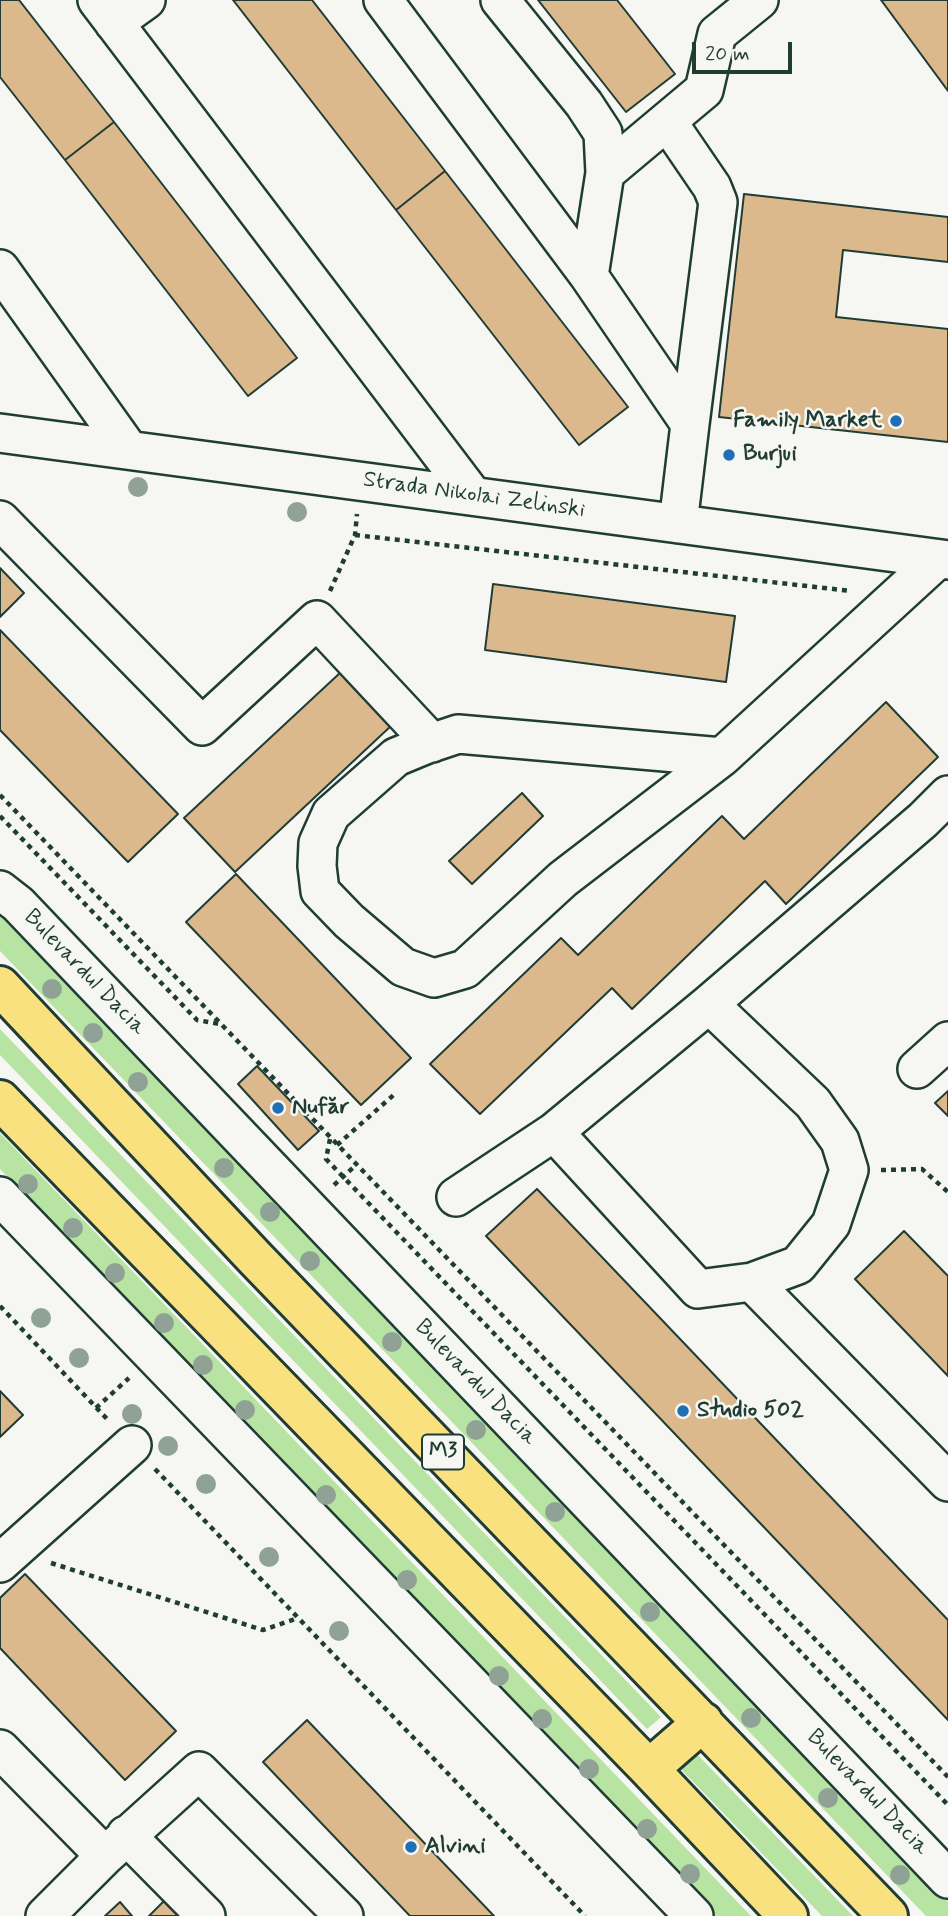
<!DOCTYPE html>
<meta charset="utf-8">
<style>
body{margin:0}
#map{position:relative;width:948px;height:1916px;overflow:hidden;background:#f6f6f2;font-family:Mynerve,sans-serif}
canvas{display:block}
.scale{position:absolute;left:692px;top:42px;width:100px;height:32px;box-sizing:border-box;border:4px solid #1f3d34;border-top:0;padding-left:9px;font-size:21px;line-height:24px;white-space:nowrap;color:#1f3d34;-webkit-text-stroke:5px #f6f6f2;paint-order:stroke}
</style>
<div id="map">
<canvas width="948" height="1916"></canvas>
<div class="scale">20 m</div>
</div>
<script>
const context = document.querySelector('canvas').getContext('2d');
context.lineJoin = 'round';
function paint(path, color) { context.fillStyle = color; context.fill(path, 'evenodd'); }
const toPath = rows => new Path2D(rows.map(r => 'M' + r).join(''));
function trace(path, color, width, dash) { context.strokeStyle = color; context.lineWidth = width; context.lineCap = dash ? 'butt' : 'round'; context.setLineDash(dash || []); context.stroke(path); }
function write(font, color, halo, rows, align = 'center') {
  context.font = font + ' Mynerve,sans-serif'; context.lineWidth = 5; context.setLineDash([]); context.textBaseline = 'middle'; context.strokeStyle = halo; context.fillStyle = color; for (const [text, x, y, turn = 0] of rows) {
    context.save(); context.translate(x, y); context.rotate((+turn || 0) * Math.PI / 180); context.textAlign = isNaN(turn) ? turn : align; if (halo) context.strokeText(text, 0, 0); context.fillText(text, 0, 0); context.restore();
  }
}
paint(toPath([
 [0,913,948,1901,948,1916,926,1916,0,951],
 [0,1029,237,1276,661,1717,647,1729,0,1055],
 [0,1133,751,1916,716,1916,0,1169],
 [696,1753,853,1916,822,1916,679,1767]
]), '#b7e4a2');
const building = toPath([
 [0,0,19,0,114,122,65,160,0,77,0,0],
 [233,0,312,0,445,171,396,210,233,0],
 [538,0,617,0,675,74,626,112,538,0],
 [881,0,948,0,948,91,881,0],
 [114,122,297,358,248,396,65,160,114,122],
 [445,171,628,407,579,445,396,210,445,171],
 [744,194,948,217,948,262,843,250,836,317,948,329,948,442,719,417,744,194],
 [0,568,24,593,0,617,0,568],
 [493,584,735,616,726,682,485,650,493,584],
 [0,630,178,814,128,862,0,730,0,630],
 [341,672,392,725,235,872,184,818,341,672],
 [886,702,938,757,786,904,765,881,632,1009,612,988,480,1114,430,1064,561,938,578,955,722,816,744,839,886,702],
 [522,793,543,816,472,884,449,861,522,793],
 [236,874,411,1058,361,1105,186,922,236,874],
 [257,1066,319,1131,298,1150,238,1084,257,1066],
 [948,1091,948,1116,935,1103,948,1091],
 [537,1189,948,1620,948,1720,486,1236,537,1189],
 [904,1231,948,1276,948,1376,855,1279,904,1231],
 [0,1391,23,1415,0,1437,0,1391],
 [25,1574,176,1731,125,1780,0,1648,0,1598,25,1574],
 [307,1720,494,1916,410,1916,263,1762,307,1720],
 [173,1892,197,1916,149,1916,173,1892],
 [120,1902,132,1916,105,1916,120,1902]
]);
paint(building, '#dbb98d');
trace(building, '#1f3d34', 2);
const minor = toPath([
 [97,0,473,496],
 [383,0,589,276,605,173,603,133,584,104,500,0],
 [114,23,146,0],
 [667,121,712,187,718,202,690,424],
 [605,173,704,90,717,34,759,0],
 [0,269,129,450],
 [589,276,690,424,678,524],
 [0,433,948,560],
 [0,520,202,726,317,620,432,743],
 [722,757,458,734,425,745,396,757,331,814,318,843,317,866,320,891,349,921,403,967,434,978,465,969,563,879,722,757,938,559],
 [0,890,18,904,948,1879],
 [917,1069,948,1041],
 [554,1132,698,1289,752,1282,798,1265,831,1224,849,1170,840,1141,813,1103,709,1004],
 [0,1196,694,1916],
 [456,1197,554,1132,709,1004,923,820,948,795],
 [752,1282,948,1482],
 [0,1563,132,1445],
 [0,1749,105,1856,45,1916],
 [126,1835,206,1916],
 [105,1856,199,1771,344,1916]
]);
const highway = toPath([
 [0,986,254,1257,888,1916],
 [0,1100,649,1769,788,1916],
 [649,1769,703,1722]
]);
trace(minor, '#1f3d34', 42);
trace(highway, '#1f3d34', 44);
trace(toPath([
 [355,535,851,591],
 [330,591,355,535,357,514],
 [0,795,948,1777],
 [0,816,197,1020,220,1024],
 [330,1139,326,1159,948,1805],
 [337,1145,397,1092],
 [881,1170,922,1169,948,1192],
 [334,1185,356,1165],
 [0,1306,108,1420],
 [96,1408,129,1378],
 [155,1469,585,1916],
 [51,1563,263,1630,298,1618]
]), '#1f3d34', 4.5, [5, 5]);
trace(minor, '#f6f6f2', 37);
trace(highway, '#fae180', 38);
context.fillStyle = '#90a296';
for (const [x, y] of [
 [138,487],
 [297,512],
 [52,989],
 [93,1033],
 [138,1082],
 [224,1168],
 [28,1184],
 [270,1212],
 [73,1228],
 [310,1261],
 [115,1273],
 [41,1318],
 [164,1323],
 [392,1342],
 [79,1358],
 [203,1365],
 [245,1410],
 [132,1414],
 [476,1430],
 [168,1446],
 [206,1484],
 [326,1495],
 [555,1512],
 [269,1557],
 [407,1580],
 [650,1612],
 [339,1631],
 [499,1676],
 [751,1718],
 [542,1719],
 [589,1769],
 [828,1798],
 [647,1829],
 [690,1874],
 [900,1875]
]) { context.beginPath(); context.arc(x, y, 10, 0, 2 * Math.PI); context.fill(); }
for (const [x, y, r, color] of [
 [896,421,7,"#1f6fb2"],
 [729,455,7,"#1f6fb2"],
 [278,1108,7,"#1f6fb2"],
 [683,1411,7,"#1f6fb2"],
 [411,1847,7,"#1f6fb2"]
]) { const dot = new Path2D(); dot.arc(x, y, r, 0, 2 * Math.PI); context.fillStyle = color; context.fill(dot); trace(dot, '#f6f6f2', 2.5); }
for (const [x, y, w] of [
 [443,1452,42]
]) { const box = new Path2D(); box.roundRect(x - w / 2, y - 17.5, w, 35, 5); context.fillStyle = '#f6f6f2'; context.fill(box); trace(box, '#1f3d34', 2); }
write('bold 21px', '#1f3d34', null, [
 ["M3",443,1452]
]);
write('bold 23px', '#1f3d34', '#f6f6f2', [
 ["Family Market",882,421,"right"],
 ["Burjui",743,455],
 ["Nufăr",292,1108],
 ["Studio 502",697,1411],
 ["Alvini",425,1847]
], 'left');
write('23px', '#1f3d34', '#f6f6f2', [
 ["Strada Nikolai Zelinski",474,496,8],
 ["Bulevardul Dacia",84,973,46],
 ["Bulevardul Dacia",475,1383,46],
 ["Bulevardul Dacia",867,1793,46]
]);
</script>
